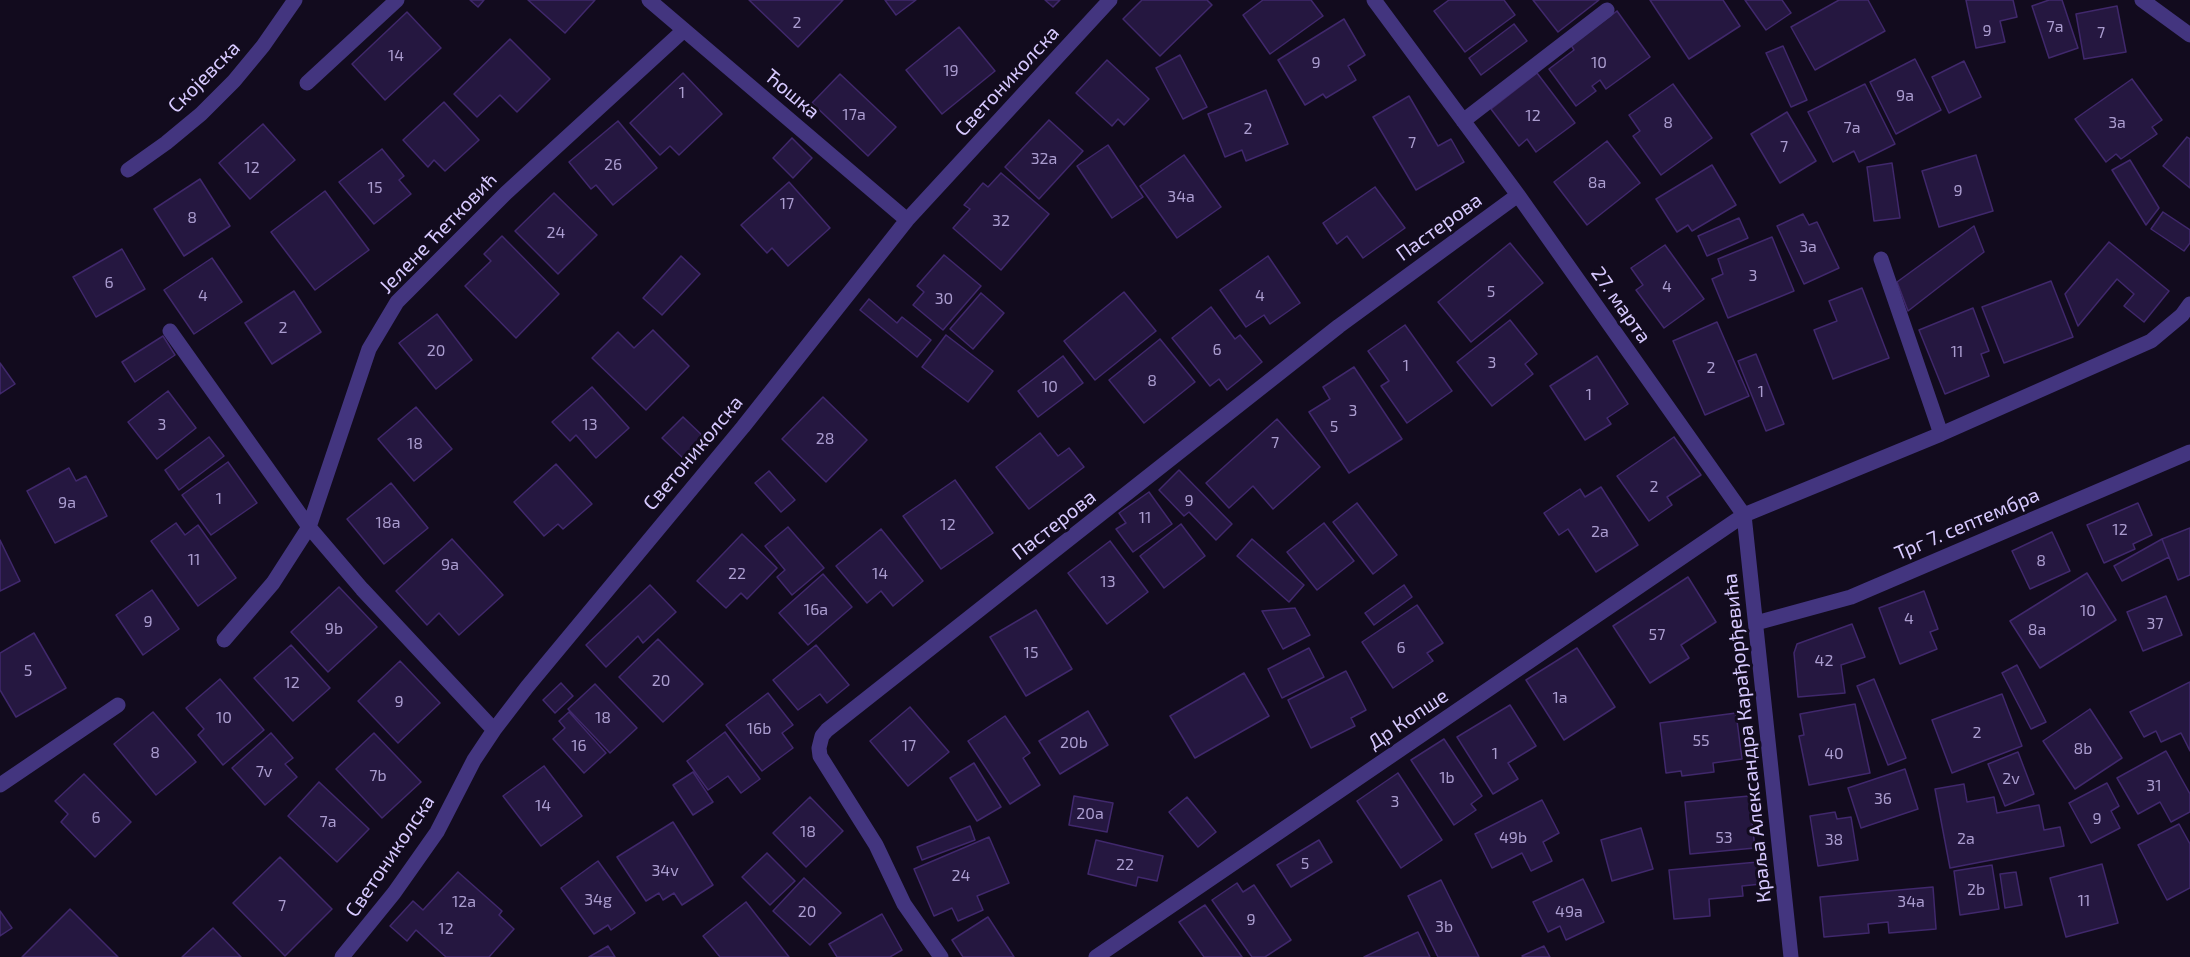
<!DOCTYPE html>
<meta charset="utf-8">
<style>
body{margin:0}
canvas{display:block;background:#120b1e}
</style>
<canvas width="2190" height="957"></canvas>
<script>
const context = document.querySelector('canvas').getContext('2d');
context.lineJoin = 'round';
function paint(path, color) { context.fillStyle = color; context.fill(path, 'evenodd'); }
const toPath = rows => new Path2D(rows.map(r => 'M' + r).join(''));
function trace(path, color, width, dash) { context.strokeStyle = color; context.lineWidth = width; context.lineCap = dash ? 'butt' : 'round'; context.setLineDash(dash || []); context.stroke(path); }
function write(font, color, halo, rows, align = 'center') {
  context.font = font + ' "Exo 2",sans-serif'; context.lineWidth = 6; context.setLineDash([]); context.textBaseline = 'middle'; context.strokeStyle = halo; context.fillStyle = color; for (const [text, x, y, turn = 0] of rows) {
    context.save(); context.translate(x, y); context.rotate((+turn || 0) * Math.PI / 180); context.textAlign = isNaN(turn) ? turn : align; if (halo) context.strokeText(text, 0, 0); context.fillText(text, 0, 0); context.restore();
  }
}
const building = toPath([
 [470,0,484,0,478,7,470,0],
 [528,0,595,0,565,33,528,0],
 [749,0,843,0,798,47,749,0],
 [885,0,916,0,896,15,885,0],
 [1045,0,1060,0,1053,7,1045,0],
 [1142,0,1207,0,1212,5,1160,56,1123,19,1142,0],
 [1263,0,1311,0,1323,16,1270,54,1243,15,1263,0],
 [1449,0,1504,0,1515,15,1465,52,1434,11,1449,0],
 [1533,0,1599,0,1558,32,1533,0],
 [1650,0,1723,0,1740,26,1689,59,1650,0],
 [1745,0,1782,0,1791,13,1766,30,1745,0],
 [1839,0,1868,0,1885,31,1815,70,1791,27,1839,0],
 [1966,0,2013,0,2017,17,2000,21,2005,42,1976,48,1966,0],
 [2049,0,2062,0,2078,48,2049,58,2032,6,2049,0],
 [2117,6,2126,52,2084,59,2076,14,2117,6],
 [1617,11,1650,57,1606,89,1600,80,1592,86,1596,91,1576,106,1549,69,1574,50,1571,45,1617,11],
 [407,12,441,48,385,100,352,64,407,12],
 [1344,19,1365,55,1348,66,1356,80,1326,98,1323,94,1305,105,1278,60,1344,19],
 [1514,24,1527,41,1481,75,1469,58,1514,24],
 [959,27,995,71,942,114,906,70,959,27],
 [510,39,550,79,517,112,500,95,477,117,454,94,510,39],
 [1783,46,1807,100,1791,107,1766,53,1783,46],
 [1180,55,1207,107,1183,119,1156,68,1180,55],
 [1915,59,1941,110,1896,134,1870,82,1915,59],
 [1107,60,1149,99,1124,125,1118,119,1112,126,1076,93,1107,60],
 [1964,61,1981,97,1949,113,1932,77,1964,61],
 [683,73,722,114,679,155,670,146,660,155,630,123,683,73],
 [1537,73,1575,123,1536,152,1527,139,1519,146,1491,109,1537,73],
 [840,74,896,127,868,156,812,103,840,74],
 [2132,79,2162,120,2152,127,2157,134,2121,159,2116,154,2106,162,2075,119,2132,79],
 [1673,84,1712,138,1661,175,1633,136,1640,131,1629,115,1673,84],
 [1865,84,1895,144,1859,162,1854,151,1833,162,1808,112,1865,84],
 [1266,90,1288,144,1246,161,1242,150,1225,157,1208,114,1266,90],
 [1409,96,1438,146,1451,139,1464,162,1416,190,1373,117,1409,96],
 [444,102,479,140,445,171,434,160,428,167,403,140,444,102],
 [1787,112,1816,161,1780,183,1751,134,1787,112],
 [1049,120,1083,151,1039,199,1005,167,1049,120],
 [618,121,657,168,613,205,596,185,591,189,569,162,618,121],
 [263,124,295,160,250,199,219,163,263,124],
 [2187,137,2190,139,2190,188,2163,166,2187,137],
 [792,138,812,158,793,178,773,158,792,138],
 [1607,141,1640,183,1587,225,1554,182,1607,141],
 [1108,145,1143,197,1112,218,1077,166,1108,145],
 [382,149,404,176,399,180,411,194,374,224,339,182,382,149],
 [1184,155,1221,207,1177,238,1140,186,1184,155],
 [1976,155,1993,211,1939,227,1922,171,1976,155],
 [2130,160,2159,208,2146,225,2112,170,2130,160],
 [1892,163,1900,218,1874,221,1867,167,1892,163],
 [1712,165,1736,205,1692,231,1688,225,1677,232,1656,199,1712,165],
 [1001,173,1049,214,1001,270,953,228,970,209,964,205,983,183,988,187,1001,173],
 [200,179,230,226,184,256,154,209,200,179],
 [789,182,830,228,788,266,772,248,767,253,741,225,789,182],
 [1375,187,1405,228,1363,258,1347,236,1337,244,1323,223,1375,187],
 [325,191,369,250,315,290,271,232,325,191],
 [554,193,597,235,558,274,515,231,554,193],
 [2163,212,2190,230,2190,243,2184,251,2151,229,2163,212],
 [1803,214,1809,225,1817,222,1839,268,1804,284,1777,226,1803,214],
 [1739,218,1748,238,1707,256,1698,236,1739,218],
 [1974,226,1984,252,1908,311,1897,282,1974,226],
 [502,236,559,294,516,338,465,286,491,261,484,254,502,236],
 [1772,237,1794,291,1728,318,1712,279,1723,274,1718,259,1772,237],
 [2109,242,2169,291,2144,322,2124,306,2134,294,2117,279,2078,326,2065,294,2109,242],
 [1510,243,1543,283,1471,342,1438,302,1510,243],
 [1665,245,1704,299,1664,328,1636,290,1643,285,1631,268,1665,245],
 [122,249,145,289,96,317,73,277,122,249],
 [944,255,981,286,943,330,913,305,924,292,917,286,944,255],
 [681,256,700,274,662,315,643,298,681,256],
 [1268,256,1300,303,1270,324,1264,315,1246,327,1220,290,1268,256],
 [212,258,242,302,194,334,164,290,212,258],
 [2051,281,2073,337,2004,363,1982,307,2051,281],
 [1862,288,1889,358,1833,379,1814,330,1837,321,1829,301,1862,288],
 [294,291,321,332,272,364,245,323,294,291],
 [1124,292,1156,331,1095,380,1064,341,1124,292],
 [981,293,1004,313,973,349,950,329,981,293],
 [869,299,897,323,902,317,931,340,917,357,860,310,869,299],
 [1211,307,1235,339,1240,335,1262,362,1227,390,1219,379,1210,386,1172,338,1211,307],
 [1973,308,1989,351,1981,354,1989,376,1945,394,1919,330,1973,308],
 [437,314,472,360,436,389,399,343,437,314],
 [1510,320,1537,354,1525,364,1533,374,1492,406,1457,362,1510,320],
 [1717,322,1749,396,1705,415,1673,341,1717,322],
 [1405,325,1452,391,1407,423,1381,386,1389,381,1368,351,1405,325],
 [653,330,689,366,646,410,592,358,618,332,634,348,653,330],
 [946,335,993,371,968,402,922,367,946,335],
 [163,336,175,355,135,382,122,362,163,336],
 [1160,339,1195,382,1144,423,1109,380,1160,339],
 [1756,354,1784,424,1766,431,1738,361,1756,354],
 [1063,356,1083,383,1038,417,1018,391,1063,356],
 [1597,356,1628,404,1607,418,1611,424,1585,440,1550,386,1597,356],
 [0,363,15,384,0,394,0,363],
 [1354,367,1402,439,1349,473,1309,412,1330,399,1323,387,1354,367],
 [592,387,629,428,596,458,576,435,570,441,552,422,592,387],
 [168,391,196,428,157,459,128,422,168,391],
 [823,397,867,440,826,482,782,439,823,397],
 [416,407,452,449,414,481,378,439,416,407],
 [683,417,706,439,685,460,662,438,683,417],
 [1277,419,1320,467,1273,509,1253,486,1229,508,1206,483,1277,419],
 [1040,433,1058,456,1069,448,1084,467,1029,509,996,467,1040,433],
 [209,437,224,456,179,490,165,470,209,437],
 [1674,437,1701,475,1667,497,1672,505,1649,521,1617,476,1674,437],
 [228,462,257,503,211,535,182,495,228,462],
 [556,464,592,504,563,529,558,524,544,536,514,502,556,464],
 [69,468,76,481,86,476,107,516,55,543,27,491,69,468],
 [1179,470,1232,524,1216,540,1189,512,1184,516,1159,490,1179,470],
 [769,471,795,500,781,512,755,483,769,471],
 [955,480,993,533,941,569,903,516,955,480],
 [391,483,428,528,384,564,347,519,391,483],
 [1601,487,1638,545,1596,572,1568,529,1559,535,1544,513,1580,489,1585,497,1601,487],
 [1149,492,1172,524,1133,552,1116,529,1126,523,1119,513,1149,492],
 [1357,503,1397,555,1373,574,1333,522,1357,503],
 [2138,503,2152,535,2133,544,2135,549,2104,563,2087,525,2138,503],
 [176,523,185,535,198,525,236,578,198,606,151,541,176,523],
 [1324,523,1354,561,1317,590,1287,552,1324,523],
 [1181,524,1205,556,1164,588,1140,556,1181,524],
 [788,527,824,568,792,595,777,577,785,570,765,546,788,527],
 [2190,528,2190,575,2178,580,2162,539,2190,528],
 [881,529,923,581,893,606,881,591,867,603,836,566,881,529],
 [2052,532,2070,571,2030,589,2012,551,2052,532],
 [742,534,777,568,747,599,741,593,726,608,697,581,742,534],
 [452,539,503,595,459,635,439,613,427,625,396,591,452,539],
 [1252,539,1304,585,1289,602,1237,556,1252,539],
 [2162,539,2169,557,2122,581,2114,566,2162,539],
 [0,540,20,581,0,591,0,540],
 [1110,541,1148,592,1107,624,1068,573,1110,541],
 [2087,573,2116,620,2040,668,2010,621,2087,573],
 [823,574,852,607,808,645,779,613,823,574],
 [1688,577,1716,622,1681,645,1689,658,1650,683,1613,626,1688,577],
 [650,585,676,612,643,643,638,636,606,667,586,645,650,585],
 [1404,585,1412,597,1374,625,1365,613,1404,585],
 [339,587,377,627,328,672,291,632,339,587],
 [152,590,179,629,143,655,116,615,152,590],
 [1924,591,1938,629,1930,632,1937,649,1900,664,1879,608,1924,591],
 [2166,596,2182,635,2143,651,2127,612,2166,596],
 [1417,605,1443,643,1427,653,1433,661,1393,688,1362,642,1417,605],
 [1295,608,1310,635,1283,649,1262,611,1295,608],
 [1036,610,1072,669,1026,696,990,637,1036,610],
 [1852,624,1865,657,1841,665,1845,693,1798,697,1794,653,1797,644,1852,624],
 [34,633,66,688,16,717,0,690,0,653,34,633],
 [658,639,703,684,663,722,619,677,658,639],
 [291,645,330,688,293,721,254,678,291,645],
 [816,645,849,685,827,703,820,694,798,710,773,680,816,645],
 [1309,648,1324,677,1282,698,1268,669,1309,648],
 [1577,648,1615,707,1564,740,1526,680,1577,648],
 [400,661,440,703,398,743,358,701,400,661],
 [2017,665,2046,722,2031,729,2002,673,2017,665],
 [1346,671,1366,710,1351,718,1355,726,1311,748,1288,700,1346,671],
 [1244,673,1269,716,1195,758,1170,716,1244,673],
 [220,679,264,730,223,765,198,735,204,729,186,708,220,679],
 [1874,679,1906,758,1888,765,1857,686,1874,679],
 [2190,682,2190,751,2181,733,2161,742,2156,731,2144,737,2130,712,2190,682],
 [561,683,573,696,555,713,543,700,561,683],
 [595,684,637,728,610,753,568,709,595,684],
 [768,693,793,725,782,733,793,748,762,771,726,725,768,693],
 [2002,694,2022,746,1952,773,1932,720,2002,694],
 [1855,704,1870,773,1809,785,1799,736,1804,735,1800,714,1855,704],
 [1510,705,1536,746,1508,763,1518,779,1493,794,1457,737,1510,705],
 [910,707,949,752,908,786,870,741,910,707],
 [2090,709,2122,758,2075,789,2043,741,2090,709],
 [1088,711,1108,745,1060,774,1039,741,1088,711],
 [153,712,196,762,156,795,114,744,153,712],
 [569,712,606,753,584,773,553,739,565,728,559,721,569,712],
 [1736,713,1742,759,1713,763,1714,772,1682,776,1681,771,1666,773,1660,723,1736,713],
 [1005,716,1030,753,1023,758,1040,785,1010,804,968,741,1005,716],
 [725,732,760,779,741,793,728,776,708,790,687,761,725,732],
 [271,733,293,758,285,764,297,777,265,805,232,768,271,733],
 [374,733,421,782,382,818,336,769,374,733],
 [1444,739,1482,796,1471,804,1476,810,1454,825,1411,760,1444,739],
 [2166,751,2190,794,2190,812,2171,822,2160,802,2138,814,2117,778,2166,751],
 [2018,752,2034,794,2005,806,1988,764,2018,752],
 [974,763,1001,807,977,821,950,778,974,763],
 [544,766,582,816,541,846,503,796,544,766],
 [1905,769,1918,809,1861,828,1848,788,1905,769],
 [693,772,713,802,693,815,673,785,693,772],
 [1398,773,1442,840,1401,868,1357,801,1398,773],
 [84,774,131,822,95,857,61,822,68,814,55,801,84,774],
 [319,782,369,829,337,862,288,816,319,782],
 [2107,783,2119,806,2111,811,2120,828,2091,843,2069,803,2107,783],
 [1964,784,1967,802,1994,797,1997,813,2039,805,2044,830,2060,827,2064,846,1950,868,1935,789,1964,784],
 [1074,796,1113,803,1107,832,1069,825,1074,796],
 [1749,796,1755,848,1690,854,1685,802,1749,796],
 [810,797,843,831,806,867,773,833,810,797],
 [1187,797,1216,832,1198,847,1169,812,1187,797],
 [1542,800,1559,833,1543,842,1552,861,1531,871,1522,853,1492,868,1475,834,1542,800],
 [1835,812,1837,819,1851,817,1858,860,1818,866,1810,816,1835,812],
 [673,822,713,885,682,905,674,893,663,900,659,893,646,901,617,857,673,822],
 [2179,824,2190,844,2190,888,2167,900,2138,845,2179,824],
 [970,826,975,840,922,860,917,847,970,826],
 [1641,828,1653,869,1612,881,1601,840,1641,828],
 [989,837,1009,883,977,896,983,910,958,921,952,908,934,916,914,869,989,837],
 [1096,840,1163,856,1157,881,1138,877,1136,886,1088,874,1096,840],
 [1319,840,1332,862,1291,887,1277,865,1319,840],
 [767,853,795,881,770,905,742,877,767,853],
 [280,857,332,909,285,956,233,903,280,857],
 [598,861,635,913,611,930,608,925,594,934,561,888,598,861],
 [1758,862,1761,884,1742,886,1743,896,1709,899,1710,916,1674,919,1669,870,1758,862],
 [2102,864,2118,923,2066,937,2050,878,2102,864],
 [1992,865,1999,909,1960,915,1954,871,1992,865],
 [458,872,502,911,499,915,514,929,489,957,446,957,416,930,407,941,390,926,413,901,423,910,458,872],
 [2016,872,2022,905,2005,908,2000,874,2016,872],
 [804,878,841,913,810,945,773,911,804,878],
 [1583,879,1604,922,1566,940,1560,926,1548,932,1533,902,1583,879],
 [1441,880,1479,957,1438,957,1408,896,1441,880],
 [1237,883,1243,892,1254,885,1291,940,1265,957,1252,957,1212,900,1237,883],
 [1933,887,1936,929,1889,933,1888,922,1868,924,1869,933,1824,937,1820,897,1933,887],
 [746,902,789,957,720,957,703,936,746,902],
 [1205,905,1242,957,1204,957,1179,922,1205,905],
 [70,909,118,957,22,957,70,909],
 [0,911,12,928,0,936,0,911],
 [882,914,902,950,890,957,837,957,829,944,882,914],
 [988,917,1014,957,963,957,952,940,988,917],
 [213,928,241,957,182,957,213,928],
 [1418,932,1430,957,1364,957,1418,932],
 [608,946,615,957,589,957,608,946],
 [1544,946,1550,957,1523,957,1522,956,1544,946]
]);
paint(building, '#251740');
trace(building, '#40286c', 1.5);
trace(toPath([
 [2142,0,2190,35],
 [307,83,397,0],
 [128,170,166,143,201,114,234,81,263,46,295,0]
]), '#43357f', 15);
trace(toPath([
 [649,0,907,220],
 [1374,0,1518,195,1744,515,1791,957],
 [1463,121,1607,10],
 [1881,259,1941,434],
 [170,331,309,527,362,589,494,730],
 [1756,623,1851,597,2190,452],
 [224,640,273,583,309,527,369,349,397,302,506,193,684,30],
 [0,785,118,705],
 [342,957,394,893,437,832,474,760,494,730,527,687,743,427,907,220,1110,0],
 [941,957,904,904,876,845,820,756,819,748,822,736,827,730,1339,326,1518,195],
 [1096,957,1744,515,1941,434,2151,341,2182,315,2190,304]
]), '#43357f', 15);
write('16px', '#aa9ccf', null, [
 ["2",797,23],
 ["7a",2055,27],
 ["9",1987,31],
 ["7",2101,33],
 ["14",396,56],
 ["9",1316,63],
 ["10",1599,63],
 ["19",951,71],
 ["1",682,93],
 ["9a",1905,96],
 ["17a",854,115],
 ["12",1533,116],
 ["8",1668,123],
 ["3a",2117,123],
 ["7a",1852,128],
 ["2",1248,129],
 ["7",1412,143],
 ["7",1784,147],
 ["32a",1044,159],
 ["26",613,165],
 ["12",252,168],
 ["8a",1597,183],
 ["15",375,188],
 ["9",1958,191],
 ["34a",1181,197],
 ["17",787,204],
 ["8",192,218],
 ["32",1001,221],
 ["24",556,233],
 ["3a",1808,247],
 ["3",1753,276],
 ["6",109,283],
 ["4",1667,287],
 ["5",1491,292],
 ["4",203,296],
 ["4",1260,296],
 ["30",944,299],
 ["2",283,328],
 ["6",1217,350],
 ["20",436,351],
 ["11",1957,352],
 ["3",1492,363],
 ["1",1406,366],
 ["2",1711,368],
 ["8",1152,381],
 ["10",1050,387],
 ["1",1761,392],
 ["1",1589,395],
 ["3",1353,411],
 ["3",162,425],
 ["13",590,425],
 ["5",1334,427],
 ["28",825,439],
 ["7",1275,443],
 ["18",415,444],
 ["2",1654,487],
 ["1",219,499],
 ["9",1189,501],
 ["9a",67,503],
 ["11",1145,518],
 ["18a",388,523],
 ["12",948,525],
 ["12",2120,530],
 ["2a",1600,532],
 ["11",194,560],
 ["8",2041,561],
 ["9a",450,565],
 ["22",737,574],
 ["14",880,574],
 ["13",1108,582],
 ["16a",816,610],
 ["10",2088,611],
 ["4",1909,619],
 ["9",148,622],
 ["37",2155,624],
 ["9b",334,629],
 ["8a",2037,630],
 ["57",1657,635],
 ["6",1401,648],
 ["15",1031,653],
 ["42",1824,661],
 ["5",28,671],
 ["20",661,681],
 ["12",292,683],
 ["1a",1560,698],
 ["9",399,702],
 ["10",224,718],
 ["18",603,718],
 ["16b",759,729],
 ["2",1977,733],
 ["55",1701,741],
 ["20b",1074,743],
 ["16",579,746],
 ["17",909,746],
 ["8b",2083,749],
 ["8",155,753],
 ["1",1495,754],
 ["40",1834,754],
 ["7v",264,772],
 ["7b",378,776],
 ["1b",1447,778],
 ["2v",2011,779],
 ["31",2154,786],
 ["36",1883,799],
 ["3",1395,802],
 ["14",543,806],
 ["20a",1090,814],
 ["6",96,818],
 ["9",2097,819],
 ["7a",328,822],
 ["18",808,832],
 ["49b",1513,838],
 ["53",1724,838],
 ["2a",1966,839],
 ["38",1834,840],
 ["5",1305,864],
 ["22",1125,865],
 ["34v",665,871],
 ["24",961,876],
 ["2b",1976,890],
 ["34g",598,900],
 ["11",2084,901],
 ["12a",464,902],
 ["34a",1911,902],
 ["7",282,906],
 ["20",807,912],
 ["49a",1569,912],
 ["9",1251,920],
 ["3b",1444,927],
 ["12",446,929]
]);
write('20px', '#d7c9ff', '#120b1e', [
 ["Скојевска",204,77,-45],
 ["Светониколска",1007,81,-47],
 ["Ћошка",792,94,40],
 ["Пастерова",1439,227,-36],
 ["Јелене Ћетковић",438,233,-46],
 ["27. марта",1621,305,55],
 ["Светониколска",693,453,-50],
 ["Трг 7. септембра",1967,524,-23],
 ["Пастерова",1054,525,-38],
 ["Др Копше",1408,719,-34],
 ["Краља Александра Карађорђевића",1747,738,-96],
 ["Светониколска",390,856,-56]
]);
</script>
